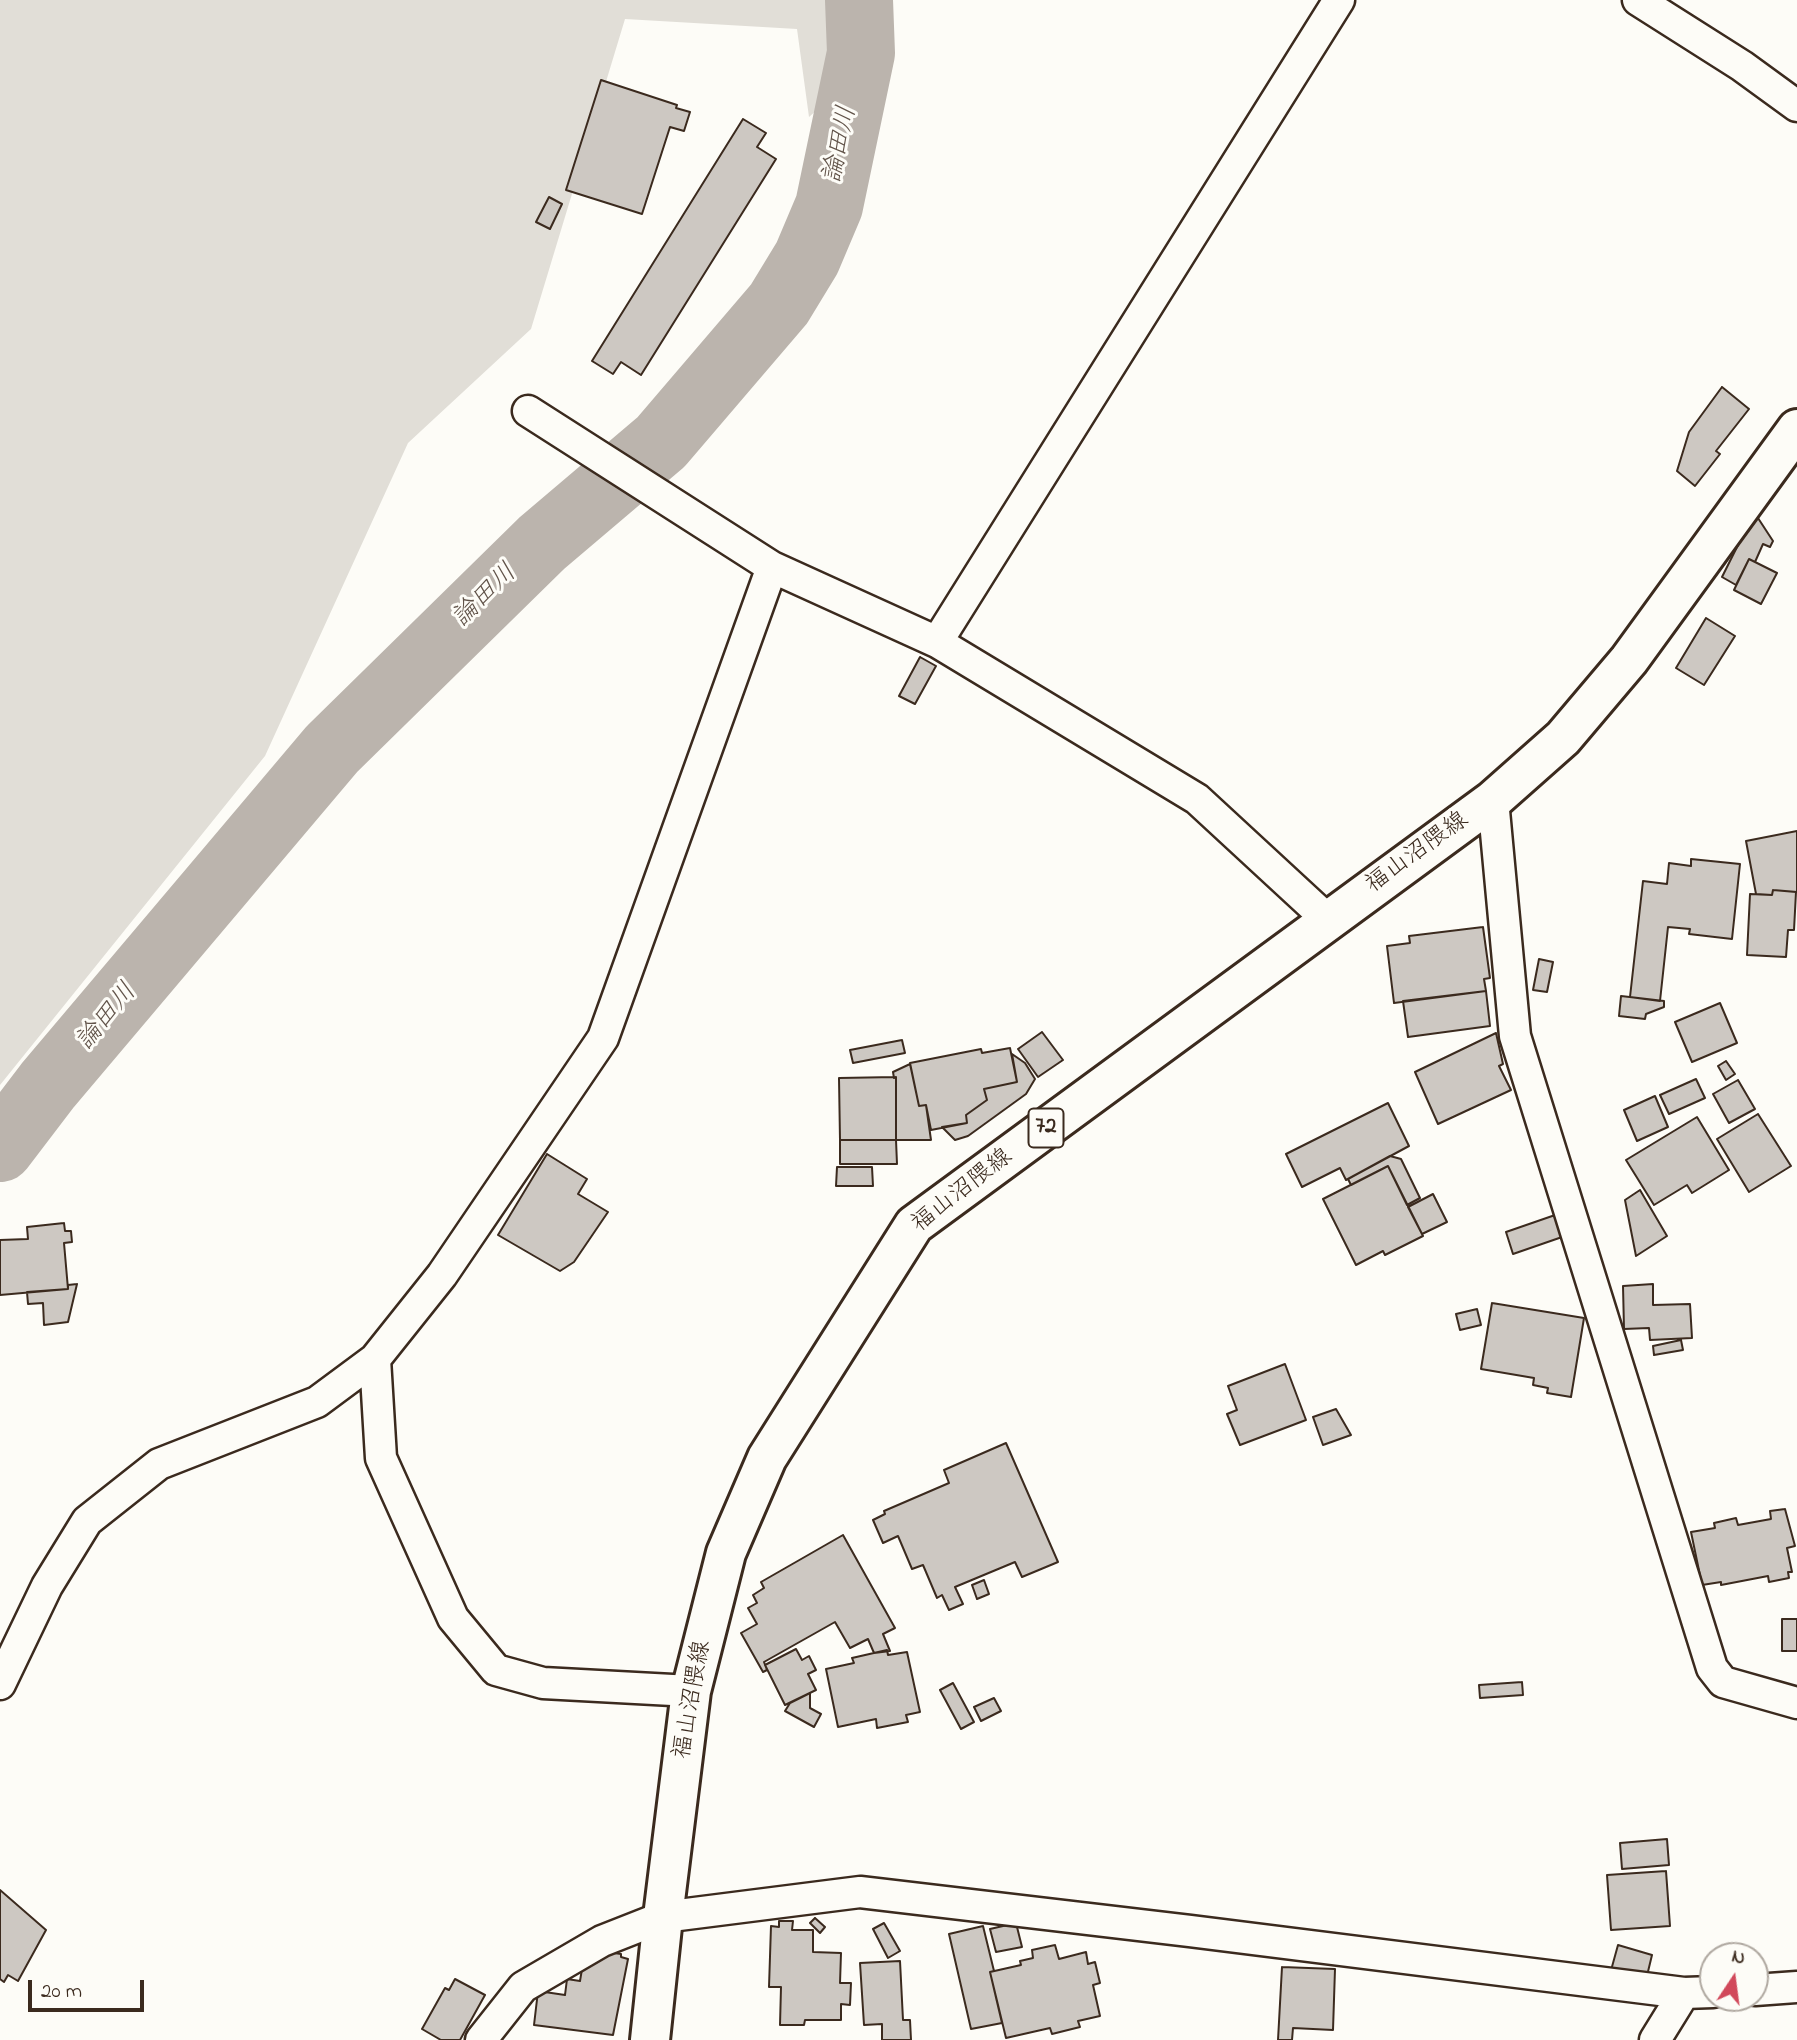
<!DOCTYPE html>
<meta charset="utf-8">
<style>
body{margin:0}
#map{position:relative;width:1797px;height:2040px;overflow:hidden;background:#fdfcf7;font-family:"Indie Flower",sans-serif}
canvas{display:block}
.north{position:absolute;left:1699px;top:1942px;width:70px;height:70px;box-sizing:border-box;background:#fdfcf7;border:2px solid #afa8a0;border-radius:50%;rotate:13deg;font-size:19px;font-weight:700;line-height:28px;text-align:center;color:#3b2a1e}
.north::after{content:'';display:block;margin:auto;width:24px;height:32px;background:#d1495b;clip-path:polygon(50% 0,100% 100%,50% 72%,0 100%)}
.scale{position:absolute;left:28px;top:1980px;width:116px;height:32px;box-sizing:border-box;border:4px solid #3b2a1e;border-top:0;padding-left:9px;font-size:21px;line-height:24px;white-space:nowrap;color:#3b2a1e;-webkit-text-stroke:5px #fdfcf7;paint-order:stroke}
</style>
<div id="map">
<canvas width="1797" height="2040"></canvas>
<div class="north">N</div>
<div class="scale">20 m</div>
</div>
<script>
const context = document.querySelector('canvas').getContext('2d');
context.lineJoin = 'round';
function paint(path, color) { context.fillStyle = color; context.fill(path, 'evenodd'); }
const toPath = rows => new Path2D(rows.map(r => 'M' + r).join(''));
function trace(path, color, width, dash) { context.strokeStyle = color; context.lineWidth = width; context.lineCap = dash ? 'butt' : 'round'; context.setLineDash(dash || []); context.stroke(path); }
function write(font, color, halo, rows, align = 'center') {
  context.font = font + ' "Indie Flower","Klee One",sans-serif'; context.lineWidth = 6; context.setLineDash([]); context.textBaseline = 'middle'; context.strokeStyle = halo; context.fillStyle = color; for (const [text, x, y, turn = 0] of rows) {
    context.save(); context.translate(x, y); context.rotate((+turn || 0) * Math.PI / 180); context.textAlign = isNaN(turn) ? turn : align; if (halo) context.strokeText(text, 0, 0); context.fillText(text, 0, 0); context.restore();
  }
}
paint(toPath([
 [0,0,875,0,884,50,809,117,797,29,625,19,531,329,408,443,265,756,0,1085]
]), '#e1ded7');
trace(toPath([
 [0,1148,48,1085,332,749,542,543,661,442,779,304,807,258,829,206,861,53,859,0]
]), '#bbb4ad', 68);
const building = toPath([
 [601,80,677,105,676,108,690,112,684,131,670,127,642,214,566,190,601,80],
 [743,119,766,133,757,147,776,159,641,375,621,362,613,374,592,361,743,119],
 [549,197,562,204,550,229,536,222,549,197],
 [1722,387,1749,409,1716,451,1720,454,1695,486,1677,471,1689,432,1722,387],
 [1756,515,1773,541,1770,547,1763,544,1755,562,1749,559,1736,585,1722,577,1746,529,1749,530,1756,515],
 [1749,559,1777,573,1761,604,1734,590,1749,559],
 [1706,618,1735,636,1704,685,1676,668,1706,618],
 [920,657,936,666,915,704,899,696,920,657],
 [1797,831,1797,892,1773,890,1772,895,1756,894,1746,841,1797,831],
 [1691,859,1740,864,1732,939,1689,934,1690,929,1668,927,1660,1001,1630,997,1643,881,1667,884,1669,863,1691,866,1691,859],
 [1773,890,1796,892,1794,930,1788,930,1786,957,1747,955,1750,894,1772,895,1773,890],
 [1483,927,1490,978,1484,979,1486,991,1394,1003,1387,946,1410,943,1409,936,1483,927],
 [1539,959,1553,962,1547,992,1533,990,1539,959],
 [1486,991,1490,1026,1408,1037,1403,1001,1486,991],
 [1621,996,1664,1001,1664,1007,1646,1014,1645,1019,1619,1016,1621,996],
 [1720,1003,1737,1043,1692,1062,1675,1022,1720,1003],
 [1042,1032,1063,1060,1038,1077,1018,1049,1042,1032],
 [1496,1033,1503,1064,1499,1066,1511,1090,1438,1124,1415,1072,1496,1033],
 [902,1040,905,1053,853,1063,850,1050,902,1040],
 [1010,1048,1017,1082,984,1089,987,1100,966,1115,967,1123,931,1130,926,1105,919,1106,910,1063,981,1049,982,1053,1010,1048],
 [1012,1054,1025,1063,1035,1079,1026,1094,968,1136,955,1140,942,1127,967,1123,966,1115,987,1100,984,1089,1017,1082,1012,1054],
 [1726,1061,1735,1074,1726,1080,1718,1066,1726,1061],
 [910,1064,919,1106,926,1105,931,1140,896,1140,896,1077,894,1078,893,1072,910,1064],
 [896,1077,896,1140,840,1140,839,1078,896,1077],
 [1696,1079,1705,1098,1669,1114,1660,1095,1696,1079],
 [1738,1080,1755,1109,1729,1123,1713,1094,1738,1080],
 [1655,1096,1668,1127,1637,1141,1624,1110,1655,1096],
 [1388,1103,1409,1146,1346,1180,1340,1168,1302,1187,1286,1154,1388,1103],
 [1758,1114,1791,1166,1749,1192,1717,1139,1758,1114],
 [1697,1117,1729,1170,1692,1193,1687,1185,1654,1205,1626,1160,1697,1117],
 [840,1140,896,1140,897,1164,840,1164,840,1140],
 [547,1154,587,1179,578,1194,608,1212,574,1262,560,1271,498,1235,547,1154],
 [1390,1156,1401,1159,1420,1198,1407,1205,1388,1166,1351,1185,1348,1179,1390,1156],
 [1388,1166,1423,1236,1385,1255,1383,1251,1356,1265,1323,1199,1388,1166],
 [837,1167,872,1167,873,1186,836,1186,837,1167],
 [1640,1190,1667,1236,1636,1256,1625,1200,1640,1190],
 [1433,1194,1447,1222,1422,1234,1408,1207,1433,1194],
 [1558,1214,1565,1236,1513,1254,1506,1232,1558,1214],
 [64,1223,65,1231,71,1231,72,1242,64,1243,68,1289,0,1295,0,1240,28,1239,27,1227,64,1223],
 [77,1284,68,1322,44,1325,43,1303,28,1304,27,1292,68,1289,68,1285,77,1284],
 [1653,1284,1653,1305,1690,1304,1692,1338,1650,1340,1649,1328,1624,1329,1623,1286,1653,1284],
 [1492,1303,1584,1318,1571,1397,1547,1393,1548,1388,1533,1385,1534,1378,1481,1369,1492,1303],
 [1477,1309,1481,1325,1460,1330,1456,1314,1477,1309],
 [1681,1340,1683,1350,1654,1355,1653,1346,1681,1340],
 [1285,1364,1306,1420,1240,1445,1227,1414,1237,1410,1228,1386,1285,1364],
 [1336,1409,1351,1435,1323,1445,1313,1417,1336,1409],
 [1006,1443,1058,1562,1022,1577,1015,1562,955,1587,963,1604,949,1610,942,1595,937,1598,923,1565,912,1569,898,1536,883,1543,873,1520,885,1514,884,1511,949,1483,944,1470,1006,1443],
 [1785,1509,1795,1546,1787,1548,1792,1572,1788,1572,1789,1578,1769,1582,1768,1576,1721,1585,1721,1582,1702,1585,1691,1532,1715,1528,1714,1523,1736,1518,1738,1525,1771,1519,1770,1511,1785,1509],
 [843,1535,895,1628,883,1634,890,1651,874,1653,868,1639,850,1648,835,1622,764,1662,767,1670,763,1672,741,1633,757,1624,748,1608,757,1603,753,1595,764,1588,761,1582,843,1535],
 [984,1580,989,1594,977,1599,972,1585,984,1580],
 [1782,1619,1797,1619,1797,1651,1782,1651,1782,1619],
 [796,1649,802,1660,809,1656,816,1670,808,1674,816,1690,785,1705,765,1665,796,1649],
 [887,1650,888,1655,907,1652,920,1712,906,1715,908,1722,877,1728,876,1719,838,1727,826,1669,854,1663,852,1658,887,1650],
 [1522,1682,1523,1695,1480,1698,1479,1685,1522,1682],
 [953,1683,974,1722,961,1729,940,1690,953,1683],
 [810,1693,810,1708,821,1714,814,1727,785,1711,790,1703,810,1693],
 [994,1698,1001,1711,981,1721,974,1707,994,1698],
 [1667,1839,1669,1865,1622,1869,1620,1843,1667,1839],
 [1666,1871,1670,1926,1611,1930,1607,1875,1666,1871],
 [0,1890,46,1930,18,1981,8,1975,4,1982,0,1979,0,1890],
 [815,1918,825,1927,820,1933,810,1923,815,1918],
 [779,1921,793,1921,792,1930,813,1930,813,1952,841,1953,840,1983,851,1983,850,2005,841,2004,841,2020,805,2020,804,2025,780,2025,781,1987,769,1987,771,1926,779,1927,779,1921],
 [884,1923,900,1951,888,1958,873,1929,884,1923],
 [1016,1923,1022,1947,996,1952,990,1929,1016,1923],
 [983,1926,994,1971,990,1972,1002,2023,971,2029,949,1934,983,1926],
 [1055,1945,1059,1959,1086,1952,1088,1964,1095,1962,1100,1983,1093,1985,1100,2016,1078,2021,1080,2027,1052,2034,1050,2028,1006,2038,990,1972,1021,1965,1020,1961,1033,1958,1032,1950,1055,1945],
 [1618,1945,1652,1955,1645,1984,1610,1974,1618,1945],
 [607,1952,621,1954,621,1957,628,1959,613,2035,534,2025,538,1991,565,1995,567,1979,580,1981,583,1963,607,1952],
 [900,1961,903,2020,910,2020,911,2040,882,2040,882,2024,864,2025,860,1963,900,1961],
 [1282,1967,1335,1969,1333,2030,1293,2028,1292,2040,1278,2040,1282,1967],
 [455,1979,485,1995,460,2040,441,2040,422,2029,445,1988,449,1990,455,1979]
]);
paint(building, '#cdc8c2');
trace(building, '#3b2a1e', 2);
const street = toPath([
 [1638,0,1742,66,1797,106],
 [528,411,772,567,937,642,1197,799,1328,920],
 [937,642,1339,0],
 [1493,800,1515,1036,1712,1668,1723,1682,1797,1703],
 [375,1359,381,1458,453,1618,496,1670,543,1683,691,1691],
 [0,1684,47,1586,87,1521,159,1464,317,1402,375,1359,442,1275,603,1038,772,567],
 [1755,1990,1797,1987],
 [481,2040,523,1987,602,1941,663,1917,860,1892,1190,1931,1684,1993,1713,1992],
 [1655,2040,1684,1993]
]);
const primary = toPath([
 [650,2040,663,1917,691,1691,726,1553,767,1458,914,1225,1493,800,1563,738,1629,660,1797,429]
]);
trace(street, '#3b2a1e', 35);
trace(primary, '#3b2a1e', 44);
trace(street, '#fdfcf7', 30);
trace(primary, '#fdfcf7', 38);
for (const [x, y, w] of [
 [1046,1128,35]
]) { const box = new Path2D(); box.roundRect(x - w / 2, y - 19.5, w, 39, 5); context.fillStyle = '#fdfcf7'; context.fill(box); trace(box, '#3b2a1e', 2); }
write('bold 23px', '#3b2a1e', null, [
 ["72",1046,1128]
]);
write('24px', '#3b2a1e', '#fdfcf7', [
 ["福山沼隈線",1418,854,-36],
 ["福山沼隈線",963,1192,-38],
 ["福山沼隈線",694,1700,-80]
]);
write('italic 26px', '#615349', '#fdfcf7', [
 ["論田川",842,145,-78],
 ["論田川",486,597,-44],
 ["論田川",108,1018,-50]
]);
</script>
